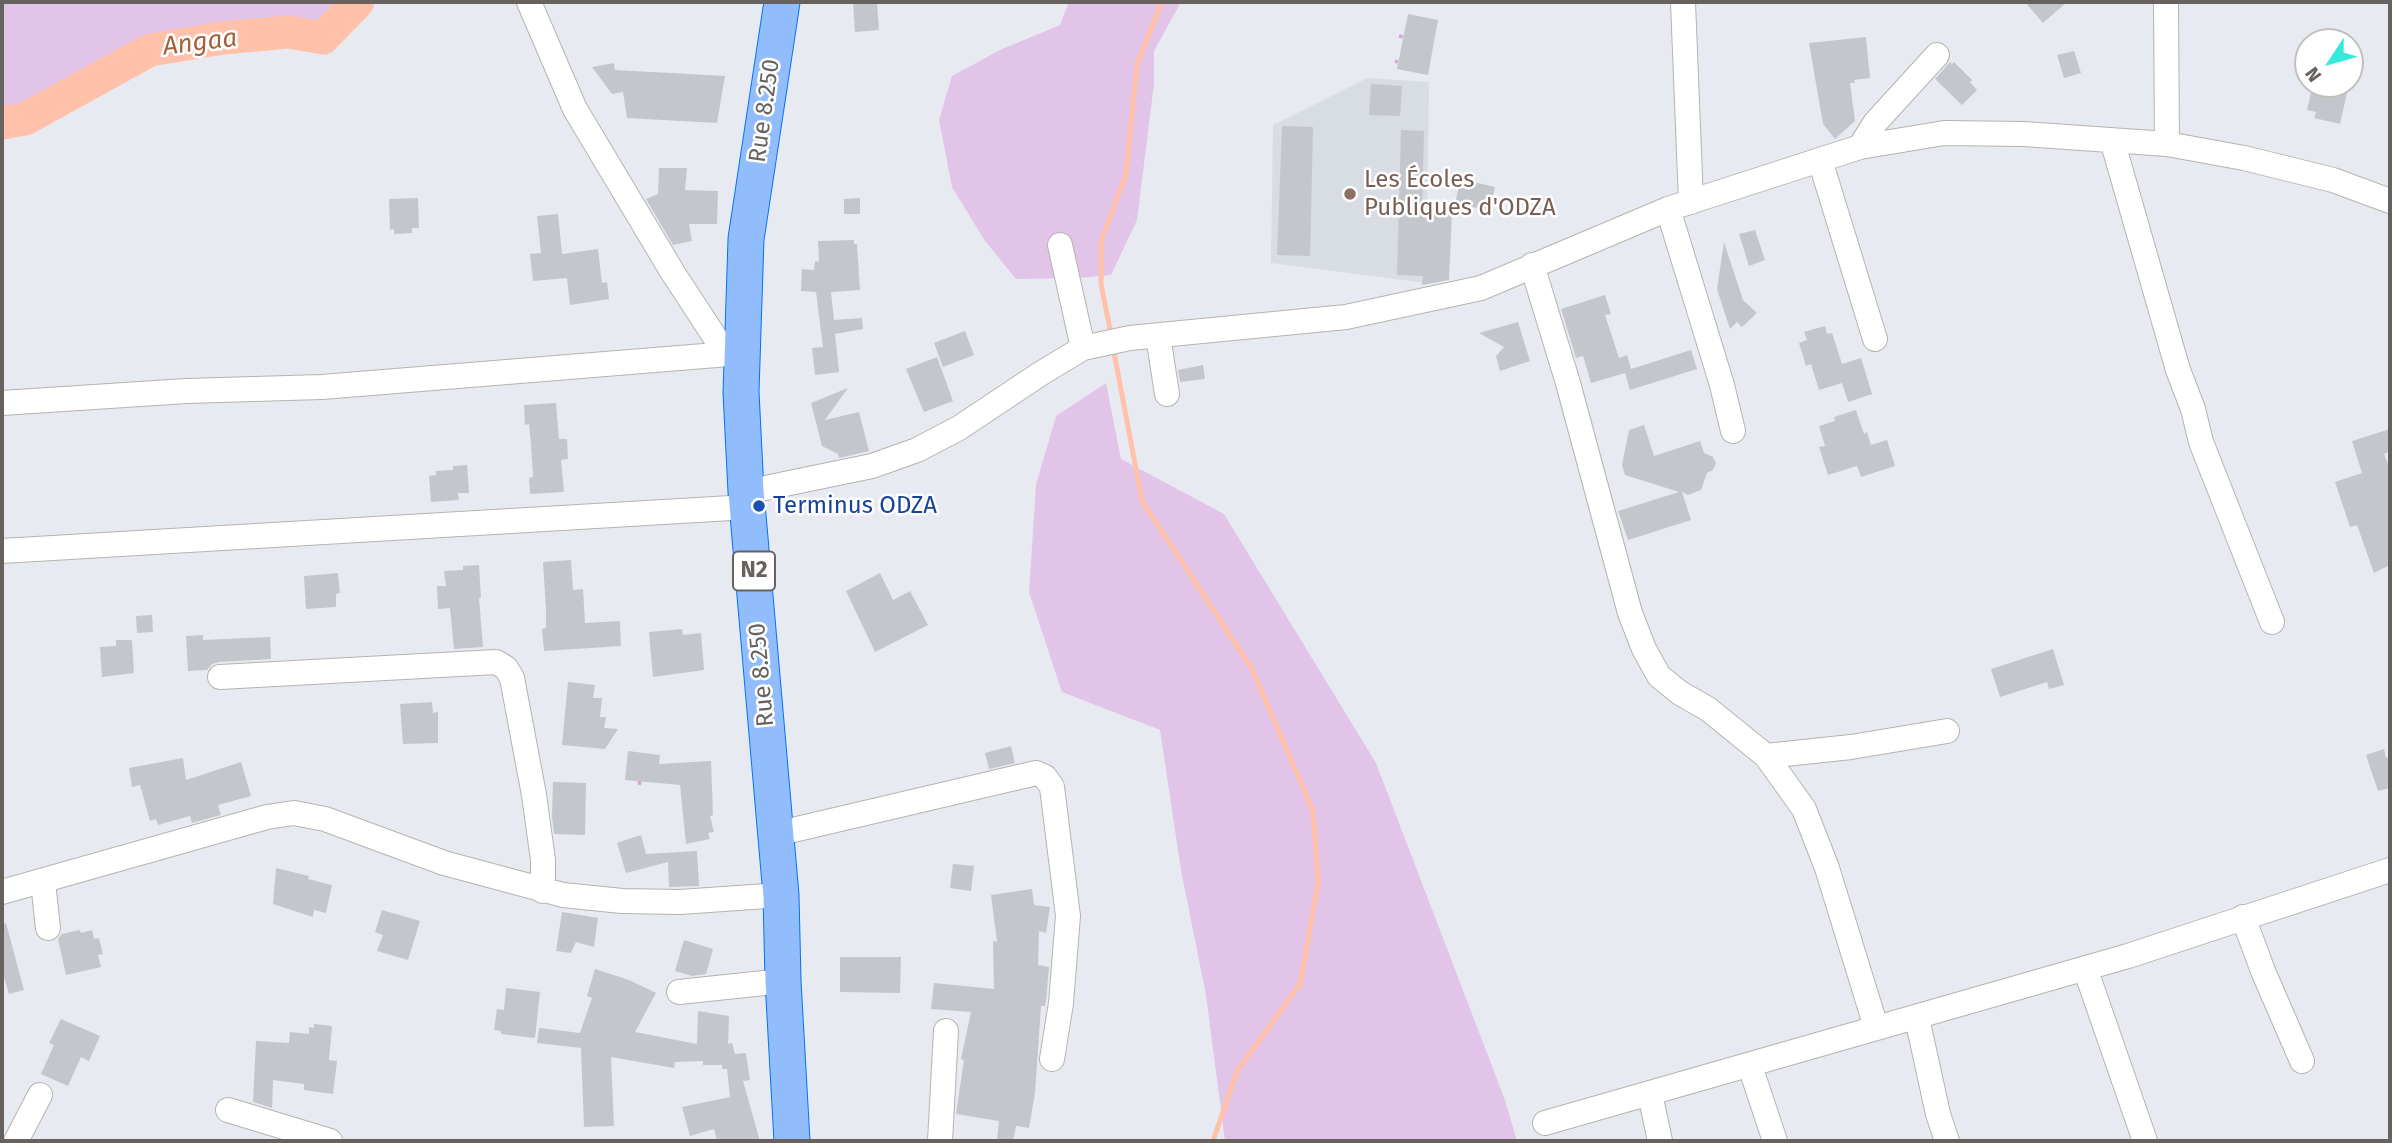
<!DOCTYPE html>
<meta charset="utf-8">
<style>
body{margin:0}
#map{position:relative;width:2392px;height:1143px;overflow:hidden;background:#e7ebf1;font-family:"Fira Sans",sans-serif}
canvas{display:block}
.frame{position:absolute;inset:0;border:4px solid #67625e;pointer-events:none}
.north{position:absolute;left:2294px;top:28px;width:70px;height:70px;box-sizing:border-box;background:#fff;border:2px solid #c2c0bf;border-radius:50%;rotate:234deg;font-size:19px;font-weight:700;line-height:28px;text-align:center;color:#67625e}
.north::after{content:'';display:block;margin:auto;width:24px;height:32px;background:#34eadc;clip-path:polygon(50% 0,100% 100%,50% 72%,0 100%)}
</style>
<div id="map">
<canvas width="2392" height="1143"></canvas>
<div class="frame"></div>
<div class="north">N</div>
</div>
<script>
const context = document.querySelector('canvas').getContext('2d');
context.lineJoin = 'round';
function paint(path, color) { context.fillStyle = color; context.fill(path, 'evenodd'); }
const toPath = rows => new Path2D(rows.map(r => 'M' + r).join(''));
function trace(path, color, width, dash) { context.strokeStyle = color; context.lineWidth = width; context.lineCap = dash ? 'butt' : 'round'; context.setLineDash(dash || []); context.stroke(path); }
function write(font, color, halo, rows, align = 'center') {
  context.font = font + ' "Fira Sans",sans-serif'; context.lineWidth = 5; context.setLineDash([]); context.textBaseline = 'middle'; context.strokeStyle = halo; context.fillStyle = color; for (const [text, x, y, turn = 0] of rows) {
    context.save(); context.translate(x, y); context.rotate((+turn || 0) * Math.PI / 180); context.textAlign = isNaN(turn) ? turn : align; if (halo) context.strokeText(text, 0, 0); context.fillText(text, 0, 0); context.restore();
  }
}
paint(toPath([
 [1367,78,1429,82,1426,283,1271,263,1273,125]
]), '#d8dce3');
paint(toPath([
 [2,2,358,2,323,38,288,32,223,38,150,50,25,119,2,123],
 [1069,2,1181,2,1154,51,1154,84,1137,220,1111,275,1078,278,1016,279,985,241,952,187,939,120,952,76,1000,50,1060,25],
 [1106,383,1121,459,1224,514,1376,763,1505,1100,1517,1141,1225,1141,1206,995,1181,870,1160,730,1062,692,1029,592,1036,485,1056,416]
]), '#e2c4e8');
trace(toPath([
 [1111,334,1101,284,1101,241,1126,174,1137,64,1162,2],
 [1113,347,1142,501,1252,669,1313,811,1318,884,1300,984,1237,1071,1213,1141]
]), '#ffc1a9', 5);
trace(toPath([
 [2,123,25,119,150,50,223,38,288,32,323,38,358,2]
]), '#ffc1a9', 33);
paint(toPath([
 [853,2,877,2,879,30,855,32],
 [2025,2,2067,2,2043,23],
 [1408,14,1438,20,1428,75,1397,69],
 [1866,37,1870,78,1854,80,1855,83,1850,83,1855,121,1835,139,1823,124,1809,43],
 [2074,51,2081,73,2064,78,2057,55],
 [1950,62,1952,64,1954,62,1972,80,1970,82,1977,90,1962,105,1935,79],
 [614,63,615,70,725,76,717,123,627,118,623,92,612,94,592,67],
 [1371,84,1402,86,1400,116,1369,115],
 [2313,84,2349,84,2340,124,2314,118,2316,112,2307,110],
 [1282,126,1313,127,1310,256,1277,255],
 [1401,130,1424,131,1422,212,1452,213,1449,280,1422,285,1423,276,1397,275],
 [659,168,687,168,685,190,718,191,717,224,689,224,692,241,673,245,646,199,658,194],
 [1461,179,1495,187,1489,211,1455,203],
 [418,198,419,228,412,228,412,233,394,234,394,229,390,230,389,199],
 [860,198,860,214,844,214,844,199],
 [558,214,562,254,598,249,602,283,607,282,609,299,570,305,567,278,533,281,530,254,541,253,537,216],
 [1755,230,1765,260,1749,266,1739,234],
 [854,240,854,244,857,244,860,290,831,292,834,320,862,318,863,329,835,334,839,372,815,375,812,348,823,347,816,292,801,291,802,269,814,270,815,261,819,262,818,241],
 [1724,242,1743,300,1757,313,1742,327,1737,322,1730,329,1717,289],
 [1605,295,1611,314,1605,315,1619,358,1627,355,1631,369,1691,350,1697,369,1630,390,1625,373,1591,383,1583,356,1576,358,1561,309],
 [1518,322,1530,361,1500,371,1496,356,1504,347,1479,333],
 [1825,326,1827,334,1832,333,1842,364,1861,358,1872,394,1848,402,1842,383,1819,390,1811,364,1806,366,1799,343,1807,340,1804,332],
 [965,331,974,355,943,367,934,343],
 [937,357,953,401,924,412,906,369],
 [1203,365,1205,379,1180,382,1178,370],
 [848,388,825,420,859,412,869,451,839,458,838,454,822,446,811,403],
 [556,403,559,439,567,439,568,459,561,460,564,492,530,494,529,478,533,477,531,444,529,424,525,425,524,405],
 [1856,410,1864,434,1867,432,1871,445,1887,440,1895,466,1861,477,1857,466,1828,475,1819,447,1825,446,1819,426,1835,421,1834,417],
 [1644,425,1654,456,1700,441,1704,453,1713,457,1716,463,1713,470,1707,473,1701,490,1688,495,1682,492,1691,520,1628,540,1618,511,1679,492,1625,475,1622,465,1629,430],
 [2390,429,2390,451,2384,454,2390,469,2390,565,2374,573,2357,525,2350,527,2335,482,2362,473,2352,441],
 [467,465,469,493,458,493,459,500,431,502,429,476,436,475,436,471,453,470,453,466],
 [571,560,573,590,583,589,585,623,620,621,621,646,544,651,542,629,546,628,546,609,543,562],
 [479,565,481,598,479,598,483,647,454,649,450,608,438,609,437,586,446,586,444,571,463,570,463,566],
 [338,573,340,593,336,594,336,607,306,609,304,576],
 [880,573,893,600,910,591,928,625,875,652,846,591],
 [152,615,153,632,137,633,136,616],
 [682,629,683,635,701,633,704,670,653,677,649,632],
 [203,635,203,640,270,637,271,659,219,662,212,664,207,670,188,671,186,636],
 [116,640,132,640,134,673,102,677,100,647,116,646],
 [2053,649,2064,685,2049,689,2047,682,2000,697,1991,669],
 [568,682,595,685,593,698,602,698,600,717,606,717,604,728,618,729,605,749,562,745],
 [432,702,433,713,438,712,438,743,403,744,400,704],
 [1011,746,1015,763,989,769,985,753],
 [2384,749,2386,758,2390,757,2390,788,2378,791,2366,755],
 [628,751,660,755,659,764,711,761,713,815,710,816,714,832,708,833,710,839,686,844,680,785,625,780],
 [183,758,186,780,241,762,251,796,218,805,221,815,192,823,190,816,158,825,156,819,150,821,140,785,132,787,129,768],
 [553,782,586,783,585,835,554,834,552,817],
 [641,835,646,854,697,851,699,886,669,887,668,862,626,873,617,843],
 [953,864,974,866,971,891,950,888],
 [276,868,309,876,308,879,332,885,326,913,314,910,313,917,273,904],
 [1032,889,1034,905,1050,907,1046,933,1039,931,1038,965,1049,967,1046,1001,1045,1006,1041,1006,1035,1093,1029,1128,1016,1126,1013,1141,1004,1141,997,1140,999,1121,956,1114,964,1060,961,1059,971,1012,931,1009,934,983,994,989,993,941,997,942,991,895],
 [382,910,420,921,408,960,377,951,383,935,375,932],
 [562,912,598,918,594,947,576,942,571,953,556,951],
 [6,923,24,990,9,994,2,970,2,924],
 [80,930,81,933,92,930,94,939,99,938,103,954,98,955,101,967,66,975,58,939,62,934],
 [684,940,713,949,706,974,692,976,675,971],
 [840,957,901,957,900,993,840,992],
 [595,969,629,980,656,993,635,1032,697,1044,698,1011,729,1016,728,1044,732,1043,735,1054,746,1053,750,1080,743,1081,760,1141,717,1141,714,1129,690,1136,682,1107,730,1097,727,1069,722,1069,722,1065,703,1065,703,1061,675,1062,674,1068,611,1057,614,1126,584,1127,581,1048,537,1043,539,1028,580,1033,592,998,587,996],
 [506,988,540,992,535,1038,501,1034,501,1031,494,1030,497,1009,504,1010],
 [61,1019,100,1036,89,1061,81,1057,68,1086,41,1074,54,1045,49,1043],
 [314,1024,332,1026,329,1060,337,1061,333,1094,304,1090,304,1084,273,1080,272,1108,253,1102,256,1041,289,1043,290,1032,309,1034,309,1027,314,1028]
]), '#c3c7cc');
const minor = toPath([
 [529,2,575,109,673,273,726,354],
 [1683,2,1691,202],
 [2166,2,2167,144],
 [2112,140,2178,370,2193,409,2201,442,2272,622],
 [1860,147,1875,123,1937,55],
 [1820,160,1875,339],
 [1668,209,1722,385,1733,431],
 [1060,245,1083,348],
 [1532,265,1568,383,1630,613,1644,649,1659,676,1680,693,1708,709,1766,756,1804,809,1827,868,1876,1027],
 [1158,336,1167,394],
 [2,403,186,391,322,387,741,353],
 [746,492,872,466,917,450,959,428,1040,374,1083,348,1130,338,1346,317,1481,288,1668,209,1860,147,1944,133,2024,134,2167,144,2244,158,2333,180,2390,201],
 [2,551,748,507],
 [220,677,496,662,506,668,512,678,534,795,543,860,543,891],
 [1766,756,1851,747,1947,731],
 [776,834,1036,773,1045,777,1052,787,1068,916,1061,1003,1052,1059],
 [43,882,48,928],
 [2,892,267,817,294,813,325,819,444,863,563,895,622,901,680,902,781,895],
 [2243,917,2263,971,2302,1061],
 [2085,968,2145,1141],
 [679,992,783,981],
 [1917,1018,1938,1114,1947,1141],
 [1750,1066,1775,1141],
 [1650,1094,1660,1141],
 [228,1110,330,1141],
 [1545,1123,2128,956,2390,870],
 [16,1141,40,1095],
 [940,1141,946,1031]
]);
const highway = toPath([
 [782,2,746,239,741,392,746,492,781,895,783,981,792,1141]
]);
trace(minor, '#b6b3af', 26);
trace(highway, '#0073f8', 37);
trace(toPath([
 [1399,36,1403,37],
 [1395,61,1398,62],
 [639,785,640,781]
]), '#daa7d4', 3.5, [7, 3.5]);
trace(minor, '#fff', 24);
trace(highway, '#92bdfd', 35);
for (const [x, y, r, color] of [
 [1350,194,7,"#8d6e63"],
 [759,506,7,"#1a4fb4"]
]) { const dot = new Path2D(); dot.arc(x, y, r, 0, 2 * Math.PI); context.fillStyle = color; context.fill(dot); trace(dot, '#fff', 2.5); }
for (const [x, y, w] of [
 [754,571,42]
]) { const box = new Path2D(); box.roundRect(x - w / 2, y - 19.5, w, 39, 5); context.fillStyle = '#fff'; context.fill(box); trace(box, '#67625e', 2); }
write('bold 23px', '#67625e', null, [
 ["N2",754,571]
]);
write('24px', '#67625e', '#fff', [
 ["Rue 8.250",765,111,-82],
 ["Rue 8.250",762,675,-95]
]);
write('24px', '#785e54', '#fff', [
 ["Les Écoles",1364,180],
 ["Publiques d'ODZA",1364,208]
], 'left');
write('24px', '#164399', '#fff', [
 ["Terminus ODZA",773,506]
], 'left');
write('italic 26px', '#a1623e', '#fff', [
 ["Angaa",200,43,-7]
]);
</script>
